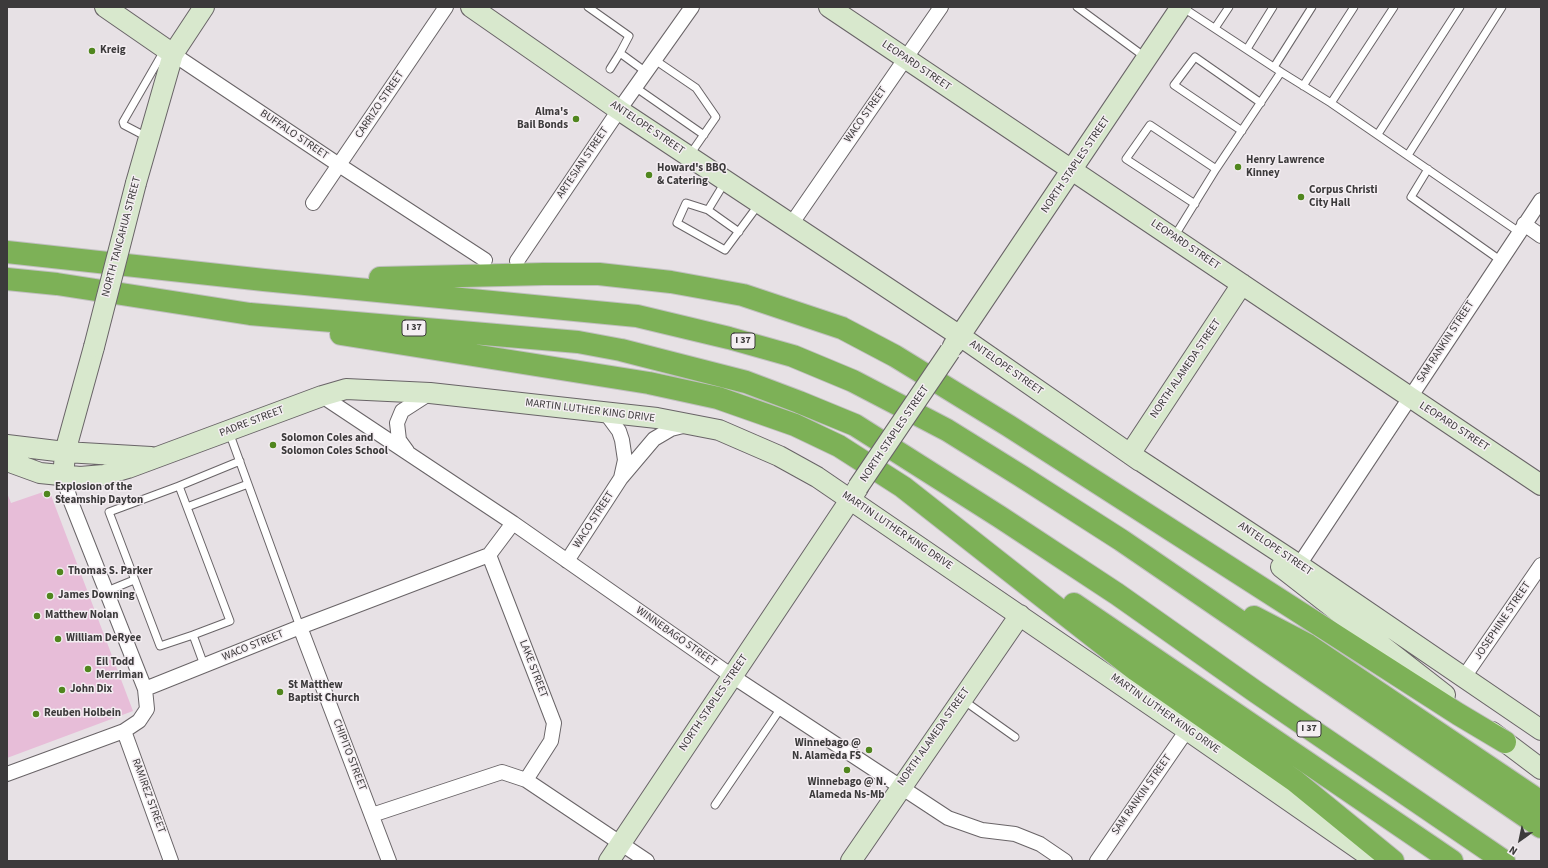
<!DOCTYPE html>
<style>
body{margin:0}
#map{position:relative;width:1548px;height:868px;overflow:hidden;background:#e7e1e5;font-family:"Source Sans 3",sans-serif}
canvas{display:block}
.frame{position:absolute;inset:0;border:8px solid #3c3a3b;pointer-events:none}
.north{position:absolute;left:1500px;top:820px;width:40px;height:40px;-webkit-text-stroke:3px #f4eef2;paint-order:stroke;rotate:213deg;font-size:11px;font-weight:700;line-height:16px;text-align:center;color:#3c3a3b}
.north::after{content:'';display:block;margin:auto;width:14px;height:18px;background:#3c3a3b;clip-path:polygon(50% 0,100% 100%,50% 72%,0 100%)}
</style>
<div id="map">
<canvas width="1548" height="868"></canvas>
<div class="frame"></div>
<div class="north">N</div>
</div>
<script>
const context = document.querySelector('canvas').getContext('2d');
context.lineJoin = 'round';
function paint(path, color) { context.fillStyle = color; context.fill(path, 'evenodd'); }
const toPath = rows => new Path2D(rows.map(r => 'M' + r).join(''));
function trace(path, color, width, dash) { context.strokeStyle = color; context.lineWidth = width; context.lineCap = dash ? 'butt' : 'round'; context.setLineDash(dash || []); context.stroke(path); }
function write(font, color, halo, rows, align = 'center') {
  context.font = font + ' "Source Sans 3",sans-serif'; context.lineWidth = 3; context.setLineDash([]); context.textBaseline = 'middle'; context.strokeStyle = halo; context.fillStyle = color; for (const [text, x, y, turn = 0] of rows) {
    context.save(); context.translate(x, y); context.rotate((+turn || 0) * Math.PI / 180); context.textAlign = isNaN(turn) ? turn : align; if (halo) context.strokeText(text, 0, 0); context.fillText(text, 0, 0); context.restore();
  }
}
paint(toPath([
 [49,490,133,711,7,758,7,493,11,503]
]), '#e7bdd8');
const lane = toPath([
 [588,7,629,36,620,53],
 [1077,7,1145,57],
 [1215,28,1229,7],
 [1247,49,1273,7],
 [655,60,696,88,716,117,689,156],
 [1274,67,1312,7],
 [610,69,620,53,646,72],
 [1281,72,1331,103,1394,7],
 [1303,86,1354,7],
 [635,87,704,135],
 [1331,103,1519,232],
 [1242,131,1174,85,1195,57,1261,103],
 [1378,134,1460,7],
 [147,137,124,125,123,122,165,49],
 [1408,155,1502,7],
 [1428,169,1411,197,1500,260],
 [725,182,708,210,739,232],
 [1195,204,1126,159,1150,125,1216,169],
 [708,210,686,203,677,223,725,250,759,204],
 [1174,237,1216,169,1281,72,1182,7],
 [229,432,300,627],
 [179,486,240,461],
 [187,507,248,484],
 [107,591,134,580],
 [193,635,160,646,109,512,179,486,230,621,193,635,204,665],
 [963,700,1015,737],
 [715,805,781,708]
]);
const street = toPath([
 [173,54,339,165,485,260],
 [313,203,446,7],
 [792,223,941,7],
 [1524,224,1541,236],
 [517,261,619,110,692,7],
 [322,396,513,523,732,676,948,818,982,830,1015,834,1040,844,1065,861],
 [605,412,619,431,622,440,625,460,621,478,654,439,671,429,687,425],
 [407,451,399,440,397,423,402,411,430,393],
 [489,555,554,723,551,741,526,780,647,861],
 [567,561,621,478],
 [1299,565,1541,200],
 [300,627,389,861],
 [1464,677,1541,565],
 [145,689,300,627,489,555,513,523],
 [124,731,171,861],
 [7,774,124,731,139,721,147,709,145,689,71,502,63,476],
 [372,815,502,772,526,780],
 [1097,861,1187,730]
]);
const secondary = toPath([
 [105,7,173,54],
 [471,7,619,110,960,336,1130,454,1299,565,1541,730],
 [829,7,1541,485],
 [136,183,173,54,204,7],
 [953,346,1181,7],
 [7,445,65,452,151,457],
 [7,461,40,473,80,477,104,475,128,468,322,396,346,389,430,393,657,418,719,430,779,456,817,477,1187,730,1376,861],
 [1140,461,1130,454,1242,284],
 [64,466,65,452,94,347],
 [1281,567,1445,695],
 [1492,732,1541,769],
 [609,861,858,488],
 [851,861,1020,615]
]);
const highway = toPath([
 [7,252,264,280,637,316,729,338,793,356,853,381,947,430,1021,476,1121,540,1541,827],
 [380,278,544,274,599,274,671,282,743,295,842,328,895,356,1009,426,1458,714,1505,742],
 [7,279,57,284,250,314,578,342,621,350,746,382,799,402,855,425,1000,517,1117,594,1256,692,1504,861],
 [341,334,649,383,718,398,795,425,839,446,903,487,1136,670,1295,781,1393,861],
 [1074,604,1452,861],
 [1254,617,1308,645,1541,802]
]);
trace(lane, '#696467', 9);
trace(street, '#696467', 16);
trace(secondary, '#696467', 22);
trace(highway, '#c1c0c0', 24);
trace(lane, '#fff', 7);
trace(street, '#fff', 14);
trace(secondary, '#d8e8cd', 20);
trace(highway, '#7db157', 22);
const secondaryBridge = toPath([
 [94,347,136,183],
 [858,487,950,351]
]);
trace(secondaryBridge, '#696467', 22, []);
trace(secondaryBridge, '#d8e8cd', 20);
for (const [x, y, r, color] of [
 [92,51,4,"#50861e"],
 [576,119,4,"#50861e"],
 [1238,167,4,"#50861e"],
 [649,175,4,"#50861e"],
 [1301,197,4,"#50861e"],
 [273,445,4,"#50861e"],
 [47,494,4,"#50861e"],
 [60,572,4,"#50861e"],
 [50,596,4,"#50861e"],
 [37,616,4,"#50861e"],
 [58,639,4,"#50861e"],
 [88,669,4,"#50861e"],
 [62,690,4,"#50861e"],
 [280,692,4,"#50861e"],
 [36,714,4,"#50861e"],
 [869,750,4,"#50861e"],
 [847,770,4,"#50861e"]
]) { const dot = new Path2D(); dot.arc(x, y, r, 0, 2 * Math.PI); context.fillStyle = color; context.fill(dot); trace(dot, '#f4eef2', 1.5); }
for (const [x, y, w] of [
 [414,328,24],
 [743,341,24],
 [1309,729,24]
]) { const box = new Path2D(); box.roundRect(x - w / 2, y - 8, w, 16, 3); context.fillStyle = '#f4eef2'; context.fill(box); trace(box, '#3c3a3b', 1); }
write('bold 10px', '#3c3a3b', null, [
 ["I 37",414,328],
 ["I 37",743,341],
 ["I 37",1309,729]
]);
write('bold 11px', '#3c3a3b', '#f4eef2', [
 ["Kreig",100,51],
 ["Alma's",568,113,"right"],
 ["Bail Bonds",568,126,"right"],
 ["Henry Lawrence",1246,161],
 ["Kinney",1246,174],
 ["Howard's BBQ",657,169],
 ["& Catering",657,182],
 ["Corpus Christi",1309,191],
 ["City Hall",1309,204],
 ["Solomon Coles and",281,439],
 ["Solomon Coles School",281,452],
 ["Explosion of the",55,488],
 ["Steamship Dayton",55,501],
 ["Thomas S. Parker",68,572],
 ["James Downing",58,596],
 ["Matthew Nolan",45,616],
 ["William DeRyee",66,639],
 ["Eil Todd",96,663],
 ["Merriman",96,676],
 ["St Matthew",288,686],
 ["Baptist Church",288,699],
 ["John Dix",70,690],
 ["Reuben Holbein",44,714],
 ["Winnebago @",861,744,"right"],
 ["N. Alameda FS",861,757,"right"],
 ["Winnebago @ N.",847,783,"center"],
 ["Alameda Ns-Mb",847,796,"center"]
], 'left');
write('11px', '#3c3a3b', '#f4eef2', [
 ["LEOPARD STREET",916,66,34],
 ["CARRIZO STREET",380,105,-56],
 ["WACO STREET",866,115,-55],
 ["ANTELOPE STREET",647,128,34],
 ["BUFFALO STREET",294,135,34],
 ["ARTESIAN STREET",583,163,-56],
 ["NORTH STAPLES STREET",1076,165,-56],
 ["NORTH TANCAHUA STREET",122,237,-75],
 ["LEOPARD STREET",1185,245,34],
 ["SAM RANKIN STREET",1446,342,-57],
 ["ANTELOPE STREET",1006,368,35],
 ["NORTH ALAMEDA STREET",1186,369,-56],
 ["MARTIN LUTHER KING DRIVE",590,411,7],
 ["PADRE STREET",252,422,-21],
 ["LEOPARD STREET",1454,427,33],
 ["NORTH STAPLES STREET",895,434,-56],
 ["WACO STREET",594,520,-57],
 ["MARTIN LUTHER KING DRIVE",897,531,34],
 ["ANTELOPE STREET",1275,549,34],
 ["JOSEPHINE STREET",1503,621,-56],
 ["WINNEBAGO STREET",676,637,35],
 ["WACO STREET",253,646,-22],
 ["LAKE STREET",533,669,69],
 ["NORTH STAPLES STREET",714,703,-56],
 ["MARTIN LUTHER KING DRIVE",1165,714,35],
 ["NORTH ALAMEDA STREET",934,737,-55],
 ["CHIPITO STREET",349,755,69],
 ["SAM RANKIN STREET",1142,795,-55],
 ["RAMIREZ STREET",148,796,70]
]);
</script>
